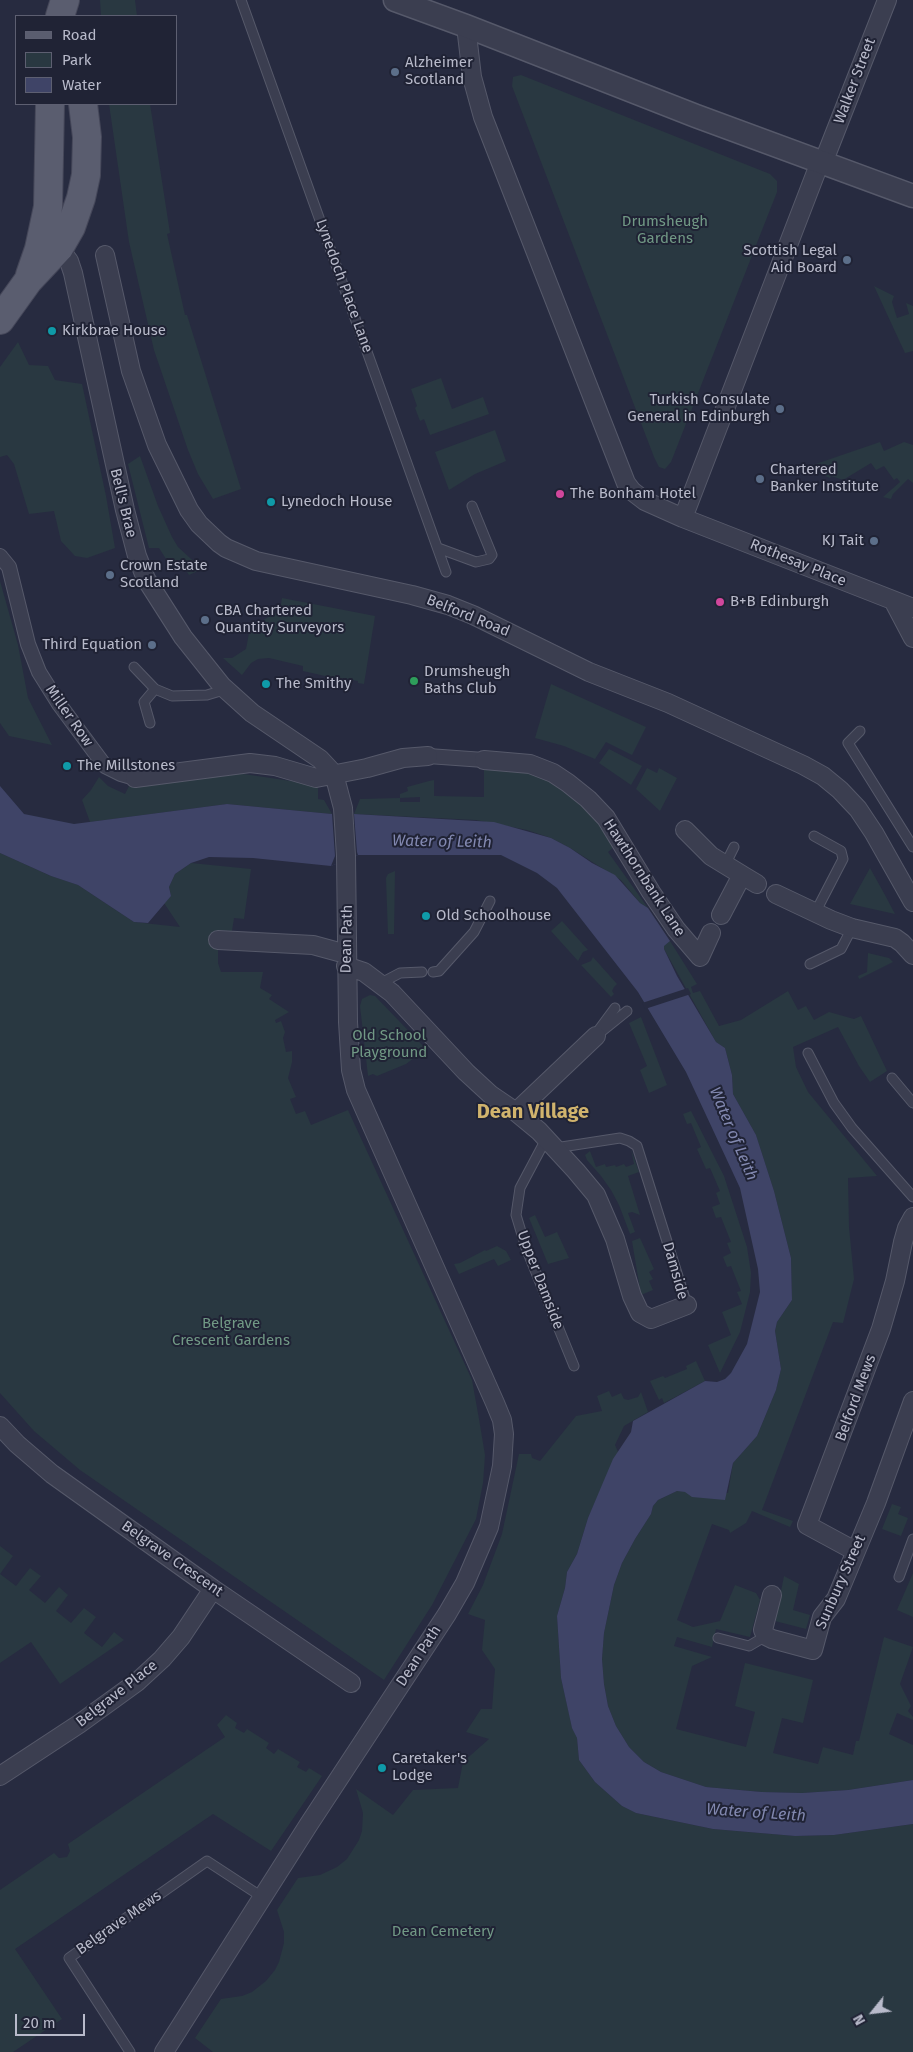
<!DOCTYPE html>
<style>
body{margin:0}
#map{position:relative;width:913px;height:2052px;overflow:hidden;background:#272b40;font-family:"Fira Sans",sans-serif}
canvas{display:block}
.legend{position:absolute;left:15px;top:15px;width:162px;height:90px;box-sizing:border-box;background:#202335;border:1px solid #5d5f71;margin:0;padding:6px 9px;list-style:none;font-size:15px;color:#b8baca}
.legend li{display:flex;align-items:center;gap:10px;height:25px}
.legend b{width:25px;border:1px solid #5d5f71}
.north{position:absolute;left:848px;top:1987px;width:50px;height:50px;-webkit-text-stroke:4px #202335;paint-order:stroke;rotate:241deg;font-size:14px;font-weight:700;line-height:20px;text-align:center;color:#b8baca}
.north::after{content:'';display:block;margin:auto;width:18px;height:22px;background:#b8baca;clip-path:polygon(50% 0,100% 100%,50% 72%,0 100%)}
.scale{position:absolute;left:15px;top:2014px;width:70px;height:22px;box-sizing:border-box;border:2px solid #b8baca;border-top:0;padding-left:6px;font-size:15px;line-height:18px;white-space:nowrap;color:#b8baca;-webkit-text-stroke:4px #202335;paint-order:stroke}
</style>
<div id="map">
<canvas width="913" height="2052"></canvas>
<ul class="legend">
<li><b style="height:6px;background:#5a5d6f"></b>Road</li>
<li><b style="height:14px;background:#293841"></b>Park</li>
<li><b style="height:14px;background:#3f4467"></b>Water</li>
</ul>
<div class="north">N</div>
<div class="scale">20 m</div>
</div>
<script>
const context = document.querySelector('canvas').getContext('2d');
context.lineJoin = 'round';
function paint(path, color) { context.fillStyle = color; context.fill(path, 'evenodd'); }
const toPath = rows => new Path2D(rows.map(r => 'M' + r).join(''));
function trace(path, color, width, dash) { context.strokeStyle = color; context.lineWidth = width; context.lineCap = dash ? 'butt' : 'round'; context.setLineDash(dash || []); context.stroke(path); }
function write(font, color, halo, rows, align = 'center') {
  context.font = font + ' "Fira Sans",sans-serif'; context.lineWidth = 4; context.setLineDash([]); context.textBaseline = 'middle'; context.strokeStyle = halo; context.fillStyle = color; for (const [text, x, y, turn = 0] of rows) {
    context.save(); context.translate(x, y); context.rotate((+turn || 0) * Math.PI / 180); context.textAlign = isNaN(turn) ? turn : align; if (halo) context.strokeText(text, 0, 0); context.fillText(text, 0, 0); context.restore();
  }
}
paint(toPath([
 [100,0,135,0,137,16,101,16],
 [521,75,770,174,777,181,777,192,671,462,665,469,659,467,654,457,512,86,513,77],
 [109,104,150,104,170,233,167,234,185,315,187,315,241,489,213,499,198,474,188,450,154,350,129,242],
 [874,286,894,296,892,302,897,318,909,314,906,303,913,306,913,351,905,353],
 [18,342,29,365,48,366,55,380,82,384,106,496,115,548,87,558,75,556,61,541,54,511,29,514,14,464,7,455,0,457,0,367],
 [441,378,452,409,483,397,489,414,430,435,424,419,420,421,415,408,417,406,411,389],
 [495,430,506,461,475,474,449,490,435,452],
 [880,442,884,451,904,442,913,445,913,483,908,479,893,494,891,499,883,497,900,482,897,478,894,480,884,466,876,470,871,463,843,480,831,476,830,478,804,468],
 [140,456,158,506,172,537,178,547,202,569,189,575,182,564,178,565,166,559,159,548,149,548,128,464],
 [0,581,18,645,28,698,52,745,9,736,0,723],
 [282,598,375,616,364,684,358,683,358,681,343,678,343,680,303,671,303,666,269,658,258,659,251,663,242,675,223,658,232,658,246,649,250,628,280,610],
 [551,684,646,727,632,755,606,742,595,759,564,746,535,738],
 [609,749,642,766,631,785,599,763],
 [484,766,528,769,554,779,597,818,614,847,608,852,648,908,640,903,621,880,570,848,551,838,527,830,476,820,354,814,360,799,400,798,400,794,408,791,407,787,429,781,434,780,434,796,484,797],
 [420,797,420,802,400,802,400,798],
 [647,768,657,773,659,768,677,778,660,811,636,789],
 [237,773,318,785,318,799,324,800,332,814,227,804,90,822,82,800,91,790,99,777,108,786,125,794,130,784,168,779,170,783,197,777],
 [0,853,51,876,78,885,134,922,180,927,164,903,171,896,169,887,175,874,191,863,251,869,244,919,234,918,232,931,218,930,218,963,221,972,263,972,260,988,272,995,269,999,289,1012,275,1020,276,1023,281,1021,285,1032,283,1038,286,1052,292,1051,292,1062,288,1078,296,1097,290,1099,296,1114,305,1111,311,1125,348,1110,472,1380,479,1419,485,1455,483,1483,476,1519,432,1605,384,1680,80,1470,34,1431,0,1393],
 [870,868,885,895,895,914,850,904],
 [395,871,394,934,388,934,386,878,388,874],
 [562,921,588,950,583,952,578,961,551,931],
 [670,941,697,984,691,987,693,993,700,991,719,1026,741,1020,788,991,798,1010,806,1006,814,1020,829,1012,854,1019,861,1016,887,1071,870,1082,859,1066,838,1027,793,1047,796,1067,808,1092,877,1176,848,1178,849,1227,854,1279,843,1323,833,1322,762,1510,793,1521,790,1527,752,1511,746,1523,730,1533,729,1530,712,1524,677,1620,693,1627,720,1621,735,1585,756,1593,760,1600,750,1637,716,1629,712,1647,677,1637,674,1646,712,1657,692,1666,676,1729,746,1747,755,1712,735,1706,745,1663,813,1680,803,1723,782,1718,773,1753,818,1764,823,1747,853,1755,856,1741,859,1741,884,1637,913,1647,900,1684,911,1706,908,1711,913,1717,913,1720,897,1713,889,1734,913,1745,913,1780,848,1790,802,1793,762,1792,706,1787,661,1772,644,1762,629,1747,616,1726,608,1706,604,1684,602,1659,604,1633,614,1585,622,1563,635,1539,651,1514,653,1506,658,1500,677,1491,728,1493,733,1463,757,1436,776,1390,781,1369,775,1331,777,1322,792,1300,791,1258,774,1191,756,1135,733,1094,732,1075,725,1048,716,1042,664,949,663,946],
 [868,953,889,958,893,962,859,979,858,976,867,972],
 [593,957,617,984,614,987,612,991,614,994,611,997,581,965,591,961],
 [370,995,375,996,426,1049,406,1064,377,1076,373,1074,368,1076,360,1006,362,999],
 [641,1017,667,1085,649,1093,640,1070,647,1066,629,1023],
 [691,1111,724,1176,747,1247,751,1273,750,1292,740,1332,720,1373,708,1345,731,1335,722,1312,742,1304,737,1292,741,1291,731,1266,727,1267,723,1257,731,1253,727,1243,731,1242,721,1217,716,1218,712,1207,720,1204,716,1193,720,1191,710,1168,706,1169,697,1149,701,1147,691,1123,687,1124,683,1114],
 [631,1149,639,1172,628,1176,640,1215,632,1212,628,1213,635,1232,630,1234,619,1205,611,1190,601,1176,587,1160,585,1155,590,1151,596,1167,605,1164,606,1167,615,1165,616,1167,624,1164,626,1167,634,1164],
 [535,1215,545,1237,557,1232,569,1258,548,1264,529,1218],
 [640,1238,654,1269,649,1272,653,1279,649,1281,653,1290,641,1295,632,1241],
 [497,1246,506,1251,511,1260,498,1266,494,1259,459,1274,454,1264,460,1263,485,1250,486,1251],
 [696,1361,705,1381,664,1403,662,1398,659,1400,650,1381,663,1376,665,1378,687,1369,686,1366],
 [609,1391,612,1397,621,1393,624,1399,628,1400,638,1397,641,1392,648,1412,624,1426,615,1445,618,1452,588,1518,577,1554,567,1572,565,1588,557,1616,561,1678,572,1727,577,1738,579,1760,595,1782,622,1806,636,1813,713,1829,795,1836,834,1835,913,1824,913,2052,213,2052,195,2038,221,1999,242,1996,252,1992,266,1981,275,1970,279,1962,284,1943,284,1932,277,1910,298,1878,320,1875,337,1867,347,1859,359,1840,362,1831,363,1813,356,1789,393,1815,413,1790,458,1788,463,1762,489,1739,466,1732,481,1709,492,1709,495,1669,482,1650,485,1620,468,1614,483,1585,502,1534,519,1454,531,1454,532,1458,540,1461,576,1416,602,1411,597,1396],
 [892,1504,901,1507,898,1514,908,1518,901,1536,882,1529],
 [0,1546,13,1556,0,1574,16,1586,30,1568,41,1576,29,1590,45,1603,59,1587,68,1595,56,1611,71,1623,84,1608,96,1617,84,1633,102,1647,114,1632,124,1640,60,1684,31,1642,0,1663],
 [913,1573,913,1617,897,1610],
 [784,1576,799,1584,793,1610,810,1615,806,1629,775,1621],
 [226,1715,237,1723,235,1728,244,1733,247,1729,269,1743,266,1748,274,1754,278,1749,300,1762,297,1767,306,1772,309,1768,322,1776,271,1851,213,1814,15,1949,62,2019,13,2052,0,2052,0,1890,54,1853,59,1858,67,1857,70,1851,68,1844,225,1737,217,1725]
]), '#293841');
paint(toPath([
 [0,786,24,814,74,824,227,804,332,814,354,814,494,822,551,838,570,848,592,863,615,875,640,903,648,908,670,941,664,946,664,949,677,976,716,1042,725,1048,732,1075,733,1094,756,1135,774,1191,791,1258,792,1300,777,1322,775,1331,781,1369,776,1390,757,1436,733,1463,725,1500,692,1497,685,1492,677,1491,658,1500,653,1506,651,1514,635,1539,622,1563,614,1585,604,1633,602,1659,604,1684,608,1706,616,1726,629,1747,644,1762,661,1772,706,1787,762,1792,802,1793,848,1790,913,1780,913,1824,834,1835,795,1836,713,1829,636,1813,622,1806,595,1782,579,1760,577,1738,572,1728,561,1678,557,1616,565,1588,567,1572,577,1554,588,1518,613,1459,631,1432,633,1421,705,1381,717,1382,725,1379,731,1373,747,1344,760,1292,758,1269,740,1188,686,1072,638,992,557,888,537,873,501,855,358,855,331,866,253,858,209,857,191,863,175,874,169,887,171,896,148,923,134,922,78,885,51,876,0,853]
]), '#3f4467');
paint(toPath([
 [332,814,354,814,357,852,358,855,331,866,335,856],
 [688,988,691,994,645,1009,642,1003]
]), '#272b40');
const service = toPath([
 [241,0,446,572],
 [438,548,476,562,489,559,492,555,472,506],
 [134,667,155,689,172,696,207,695,217,692,222,686],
 [150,723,144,702,155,689],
 [860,731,848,743,913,847],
 [814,836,841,851,843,859,815,913],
 [725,865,734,847],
 [810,964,841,949,852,928],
 [433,972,439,971,474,932,490,901],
 [381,983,400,973,422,972],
 [598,1031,615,1008],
 [596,1036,627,1011],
 [808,1053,834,1103,852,1128,913,1197],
 [892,1078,913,1103],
 [546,1139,520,1188,516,1215,526,1248,574,1366],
 [555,1148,620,1138,629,1141,637,1146,687,1305],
 [899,1577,913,1539],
 [718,1638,749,1646,766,1636],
 [130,2052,69,1958,207,1861,262,1897]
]);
const pedestrian = toPath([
 [0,556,9,567,28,644,39,672,59,704,105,766,121,774,135,778],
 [428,756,484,760]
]);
const minor = toPath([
 [466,26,472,77,483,117,626,483,632,491,645,501,683,518,913,608],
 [823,163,887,0],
 [59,248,69,261,73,273,125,510,137,556,146,579,183,637,222,686,252,713,320,759,334,774,343,808,346,856,348,1022,351,1070,356,1090,495,1403,502,1420,504,1434,502,1466,489,1527,465,1583,447,1614,309,1824,164,2052],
 [105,255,131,371,157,445,189,510,199,524,219,543,226,548,256,561,412,595,448,605,473,615,589,672,668,703,803,765,823,776,840,790,858,809,874,833,913,902],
 [683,518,820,162],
 [893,600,913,638],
 [484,760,530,764,553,773,568,783,588,799,606,818,651,892,676,929,700,957,711,933],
 [135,778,250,763,275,766,316,778,367,768,403,758,428,756],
 [685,830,711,856,742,875],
 [776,894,831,920,852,928,895,938,902,943,913,955],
 [721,915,742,875,757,884],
 [218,940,313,945,346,954],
 [346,966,364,972,392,993,466,1072,491,1095,516,1112,596,1036],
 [516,1112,539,1131,576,1171,596,1195,615,1239,632,1296,640,1313,651,1319,687,1305],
 [0,1426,17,1444,52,1474,213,1589,351,1683],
 [855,1551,807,1525,881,1329,895,1281,903,1242,907,1228,913,1217],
 [772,1595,763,1630,766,1636,772,1639,813,1650,822,1617,836,1599,876,1503,913,1401],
 [0,1776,79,1724,137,1682,162,1659,181,1637,213,1589]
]);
const tertiary = toPath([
 [395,0,466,26,696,116,913,196]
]);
const primary = toPath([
 [60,16,65,0],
 [30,275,39,249,48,207,50,104],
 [0,320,28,281,59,248,71,227,81,198,86,175,87,137,83,104]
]);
trace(service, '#56596a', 11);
trace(pedestrian, '#56596a', 16);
trace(minor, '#56596a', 20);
trace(tertiary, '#56596a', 25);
trace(primary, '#454759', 30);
trace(service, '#3b3e50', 9);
trace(pedestrian, '#3b3e50', 14);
trace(minor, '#3b3e50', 18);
trace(tertiary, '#3b3e50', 22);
trace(primary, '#5a5d6f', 28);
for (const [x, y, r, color] of [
 [395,72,5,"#5c6f8a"],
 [847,260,5,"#5c6f8a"],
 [52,331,5,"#0f9aa8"],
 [780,409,5,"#5c6f8a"],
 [760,479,5,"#5c6f8a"],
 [560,494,5,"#d1479c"],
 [271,502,5,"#0f9aa8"],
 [874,541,5,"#5c6f8a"],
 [110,575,5,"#5c6f8a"],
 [720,602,5,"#d1479c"],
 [205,620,5,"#5c6f8a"],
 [152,645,5,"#5c6f8a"],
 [414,681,5,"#2e9e5b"],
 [266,684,5,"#0f9aa8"],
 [67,766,5,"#0f9aa8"],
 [426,916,5,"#0f9aa8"],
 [382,1768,5,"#0f9aa8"]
]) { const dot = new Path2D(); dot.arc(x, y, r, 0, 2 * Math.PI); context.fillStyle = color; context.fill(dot); trace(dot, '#202335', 2); }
write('15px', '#b8baca', '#202335', [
 ["Alzheimer",405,63],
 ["Scotland",405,80],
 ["Scottish Legal",837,251,"right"],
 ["Aid Board",837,268,"right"],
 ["Kirkbrae House",62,331],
 ["Turkish Consulate",770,400,"right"],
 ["General in Edinburgh",770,417,"right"],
 ["Chartered",770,470],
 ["Banker Institute",770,487],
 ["The Bonham Hotel",570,494],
 ["Lynedoch House",281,502],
 ["KJ Tait",864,541,"right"],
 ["Crown Estate",120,566],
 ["Scotland",120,583],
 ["B+B Edinburgh",730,602],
 ["CBA Chartered",215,611],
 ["Quantity Surveyors",215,628],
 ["Third Equation",142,645,"right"],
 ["Drumsheugh",424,672],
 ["Baths Club",424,689],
 ["The Smithy",276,684],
 ["The Millstones",77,766],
 ["Old Schoolhouse",436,916],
 ["Caretaker's",392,1759],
 ["Lodge",392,1776]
], 'left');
write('15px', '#b8baca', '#202335', [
 ["Walker Street",855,81,-69],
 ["Lynedoch Place Lane",344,286,70],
 ["Bell's Brae",123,503,76],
 ["Rothesay Place",798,563,22],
 ["Belford Road",468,616,22],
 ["Miller Row",69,716,55],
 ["Hawthornbank Lane",644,878,57],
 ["Dean Path",347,939,-89],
 ["Damside",675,1271,74],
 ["Upper Damside",540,1280,69],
 ["Belford Mews",856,1398,-70],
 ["Belgrave Crescent",172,1559,35],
 ["Sunbury Street",841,1582,-66],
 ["Dean Path",419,1656,-57],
 ["Belgrave Place",117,1694,-38],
 ["Belgrave Mews",119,1923,-35]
]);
write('15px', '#719985', '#202335', [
 ["Drumsheugh",665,222],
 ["Gardens",665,239],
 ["Old School",389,1036],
 ["Playground",389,1053],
 ["Belgrave",231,1324],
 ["Crescent Gardens",231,1341],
 ["Dean Cemetery",443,1932]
]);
write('italic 16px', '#8288b0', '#202335', [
 ["Water of Leith",442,842,1],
 ["Water of Leith",733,1134,67],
 ["Water of Leith",756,1813,4]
]);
write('bold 20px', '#d0b36d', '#202335', [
 ["Dean Village",533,1112]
]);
</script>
